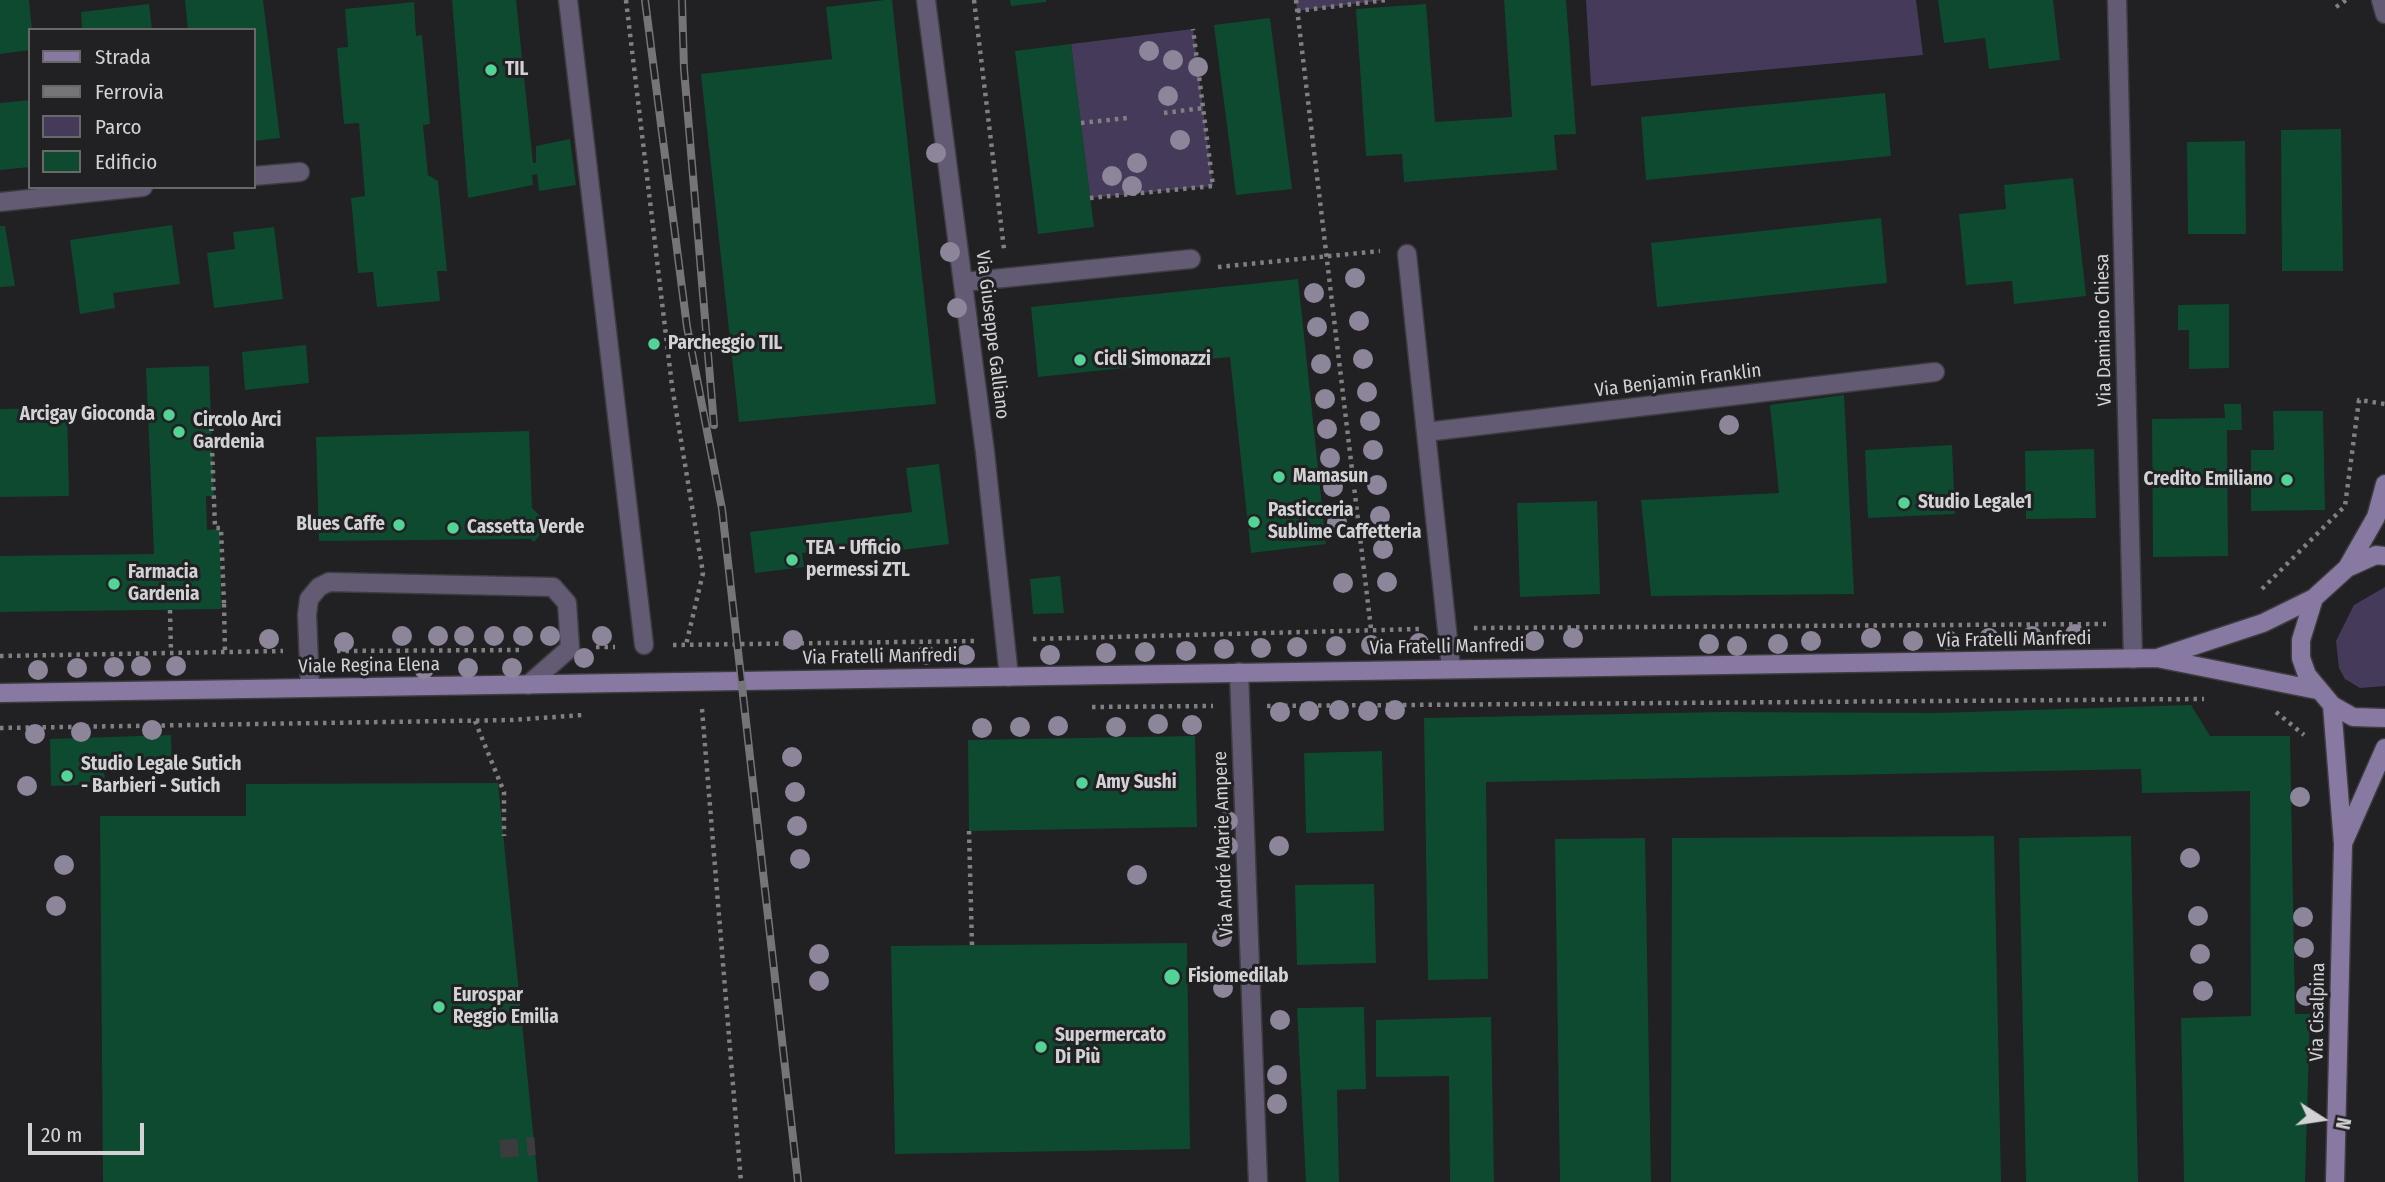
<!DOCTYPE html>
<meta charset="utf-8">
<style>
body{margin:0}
#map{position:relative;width:2385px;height:1182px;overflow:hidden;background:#212023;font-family:"Fira Sans Condensed",sans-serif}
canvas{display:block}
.legend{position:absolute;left:28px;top:28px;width:228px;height:161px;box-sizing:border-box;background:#212023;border:2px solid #68676a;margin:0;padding:9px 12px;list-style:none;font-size:21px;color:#d2d1d4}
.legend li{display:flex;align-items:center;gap:14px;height:35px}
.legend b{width:35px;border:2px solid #68676a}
.north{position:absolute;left:2287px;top:1084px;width:70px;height:70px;-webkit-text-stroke:5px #212023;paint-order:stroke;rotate:102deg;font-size:19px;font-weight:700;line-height:28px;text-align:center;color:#d2d1d4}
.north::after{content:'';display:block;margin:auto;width:24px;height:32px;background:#d2d1d4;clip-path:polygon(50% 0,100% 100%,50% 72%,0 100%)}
.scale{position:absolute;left:28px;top:1123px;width:116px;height:32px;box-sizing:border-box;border:4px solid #d2d1d4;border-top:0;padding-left:9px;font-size:21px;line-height:24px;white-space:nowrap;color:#d2d1d4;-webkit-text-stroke:5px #212023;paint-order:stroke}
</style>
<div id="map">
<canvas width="2385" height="1182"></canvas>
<ul class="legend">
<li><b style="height:9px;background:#8879a3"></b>Strada</li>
<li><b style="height:9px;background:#757477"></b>Ferrovia</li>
<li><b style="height:19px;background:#463a5b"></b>Parco</li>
<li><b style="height:19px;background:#0d4a30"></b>Edificio</li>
</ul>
<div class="north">N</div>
<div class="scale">20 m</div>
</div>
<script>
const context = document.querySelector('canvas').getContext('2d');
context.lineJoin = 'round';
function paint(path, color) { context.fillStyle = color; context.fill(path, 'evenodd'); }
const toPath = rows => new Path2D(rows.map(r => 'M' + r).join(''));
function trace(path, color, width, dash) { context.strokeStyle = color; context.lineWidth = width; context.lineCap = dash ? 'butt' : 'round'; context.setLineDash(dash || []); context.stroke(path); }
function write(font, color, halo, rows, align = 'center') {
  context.font = font + ' "Fira Sans Condensed",sans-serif'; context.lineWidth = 6; context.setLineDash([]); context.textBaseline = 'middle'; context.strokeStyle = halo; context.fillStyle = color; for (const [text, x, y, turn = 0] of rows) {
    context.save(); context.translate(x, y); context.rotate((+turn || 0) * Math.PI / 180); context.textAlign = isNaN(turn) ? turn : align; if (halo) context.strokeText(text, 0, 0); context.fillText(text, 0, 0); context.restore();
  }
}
paint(toPath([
 [1296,0,1385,0,1297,11],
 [1586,0,1916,0,1923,55,1591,86],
 [1193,29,1213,186,1090,198,1071,44],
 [2385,587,2385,686,2360,688,2345,679,2339,668,2336,641,2354,605]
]), '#463a5b');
paint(toPath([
 [0,0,29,0,32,30,30,50,0,54],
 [185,0,263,0,280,138,254,141,254,30,188,30],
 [452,0,516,0,533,163,536,163,536,146,570,139,576,185,539,191,537,174,532,175,533,185,468,198],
 [885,0,892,0,936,404,739,422,701,74,832,59,826,7],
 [1010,0,1046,0,1046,2,1011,6],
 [1504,0,1566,0,1576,134,1554,135,1557,170,1404,182,1402,154,1366,156,1356,9,1426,4,1435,122,1512,117],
 [1938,0,2053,0,2060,60,1989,69,1985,38,1944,43],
 [414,2,416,36,422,35,430,124,423,125,428,175,438,181,447,271,437,271,440,301,377,307,373,272,358,273,351,198,365,196,359,123,344,124,337,48,348,47,345,9],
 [149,4,152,30,82,30,81,12],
 [1270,18,1292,189,1236,195,1214,25],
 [1071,44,1094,227,1038,234,1015,51],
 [1885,93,1891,156,1646,180,1641,117],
 [30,100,30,167,0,170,0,103],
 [2341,129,2343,271,2282,271,2281,130],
 [2245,141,2246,234,2188,234,2187,142],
 [2073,178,2086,296,2014,304,2012,281,1966,285,1959,214,2006,209,2004,185],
 [1881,218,1887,283,1657,307,1651,243],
 [172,225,180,284,113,293,115,308,80,314,70,240],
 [0,226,5,226,15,286,0,287],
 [274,227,283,299,214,308,207,253,235,249,233,232],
 [1298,279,1326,544,1251,553,1230,357,1038,377,1031,307],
 [2229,304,2229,368,2189,369,2189,330,2178,330,2178,305],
 [306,345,309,383,245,390,242,352],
 [209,366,214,496,206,496,207,530,220,529,221,609,0,612,0,556,154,554,146,368],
 [1844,395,1854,594,1651,596,1641,500,1779,493,1770,405],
 [2224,404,2241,404,2242,430,2227,430,2228,556,2153,557,2152,419,2225,418],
 [67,408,69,496,0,497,0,409],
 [2273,411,2323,411,2325,510,2251,511,2251,450,2274,450],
 [529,431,532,508,549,525,534,542,530,539,319,541,316,437],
 [1952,445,1955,514,1868,518,1865,450],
 [2094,449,2096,518,2026,519,2025,451],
 [939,464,949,544,902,550,901,541,802,553,804,567,755,573,750,532,912,512,906,468],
 [1597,501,1600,594,1520,597,1517,503],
 [1060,576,1064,613,1033,614,1030,579],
 [2191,705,2210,736,2290,736,2295,1014,2310,1014,2305,1182,2184,1182,2181,1018,2251,1016,2250,791,2142,793,2141,769,1486,782,1488,979,1428,980,1424,718,1721,712,1936,713],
 [171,735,172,763,104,766,105,784,51,786,50,739],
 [1195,736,1197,827,969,831,968,740],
 [1382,751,1384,831,1306,833,1304,753],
 [246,784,498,783,538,1182,103,1182,100,816,246,816],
 [1994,836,2001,1182,1671,1182,1672,838],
 [2131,836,2138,1182,2026,1182,2019,838],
 [1645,838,1651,1182,1560,1182,1555,839],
 [1374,884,1376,963,1297,965,1295,885],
 [1187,943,1190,1149,895,1154,891,946],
 [1364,1007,1366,1089,1337,1090,1339,1182,1306,1182,1297,1008],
 [1491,1017,1494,1182,1450,1182,1449,1076,1376,1077,1376,1020]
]), '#0d4a30');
trace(toPath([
 [500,1149,535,1146]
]), '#3c3b3e', 18, [18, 9]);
const lane = toPath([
 [568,0,644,645],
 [964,282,1191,259],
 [310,688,307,615,309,599,319,587,329,582,553,587,567,603,570,648,528,685]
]);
const street = toPath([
 [926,0,985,452,1009,677],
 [2117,0,2133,659],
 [2381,0,2385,14],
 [254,176,300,172],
 [0,202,143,187],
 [1407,254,1451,668],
 [1426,432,1935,372],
 [1239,672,1258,1182]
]);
const secondary = toPath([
 [2347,568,2376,517,2385,484],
 [2314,598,2301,640,2301,658,2307,675,2332,705,2353,717,2385,718],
 [2160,657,2263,623,2314,598,2347,568,2376,555,2385,556],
 [0,693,2157,658,2317,690],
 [2332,705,2343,844,2335,1182],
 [2344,841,2385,748]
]);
trace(lane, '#3d3c3f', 21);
trace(street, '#3d3c3f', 21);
trace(secondary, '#3d3c3f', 21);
trace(toPath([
 [626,0,672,386,703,573,686,645],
 [974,0,1004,249],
 [1296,0,1371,629],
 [2336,7,2346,0],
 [1297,11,1386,0],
 [1164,113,1203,108],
 [1081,123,1127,118],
 [1090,198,1213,186,1193,29],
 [1218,267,1380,251],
 [211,419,215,528,221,528,224,604,221,604],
 [2262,589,2345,506,2359,400,2385,404],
 [224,604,225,651],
 [170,610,171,651],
 [1474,628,2106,624],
 [1033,639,1420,629],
 [673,645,979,641],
 [596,647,615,647],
 [337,651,524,650],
 [0,656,283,651],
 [1267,706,2204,699],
 [1092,707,1213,706],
 [702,709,741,1182],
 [2276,712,2304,735],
 [475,721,504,792,504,836],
 [0,728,512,720,583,715],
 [969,831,972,946]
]), '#807f82', 4.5, [3.5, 5]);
trace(lane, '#635a74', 18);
trace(street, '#635a74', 18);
trace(secondary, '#8879a3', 18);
const rail = toPath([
 [645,0,687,327,722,509,798,1182],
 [682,0,684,69,714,425]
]);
trace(rail, '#757477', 8);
trace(rail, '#212023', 5, [16]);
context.fillStyle = '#8d869b';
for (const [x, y] of [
 [1149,51],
 [1173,60],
 [1198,67],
 [1168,96],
 [1180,140],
 [936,153],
 [1137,163],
 [1112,176],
 [1132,186],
 [950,252],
 [1355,278],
 [1314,293],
 [957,308],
 [1359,321],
 [1317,327],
 [1363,359],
 [1321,364],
 [1367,392],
 [1325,399],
 [1370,421],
 [1729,425],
 [1327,429],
 [1373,450],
 [1330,458],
 [1377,485],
 [1333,487],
 [1380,516],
 [1337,522],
 [1383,549],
 [1387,582],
 [1343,583],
 [2075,634],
 [402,636],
 [438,636],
 [464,636],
 [494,636],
 [523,636],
 [550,636],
 [602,636],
 [2032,636],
 [1573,638],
 [1871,638],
 [1989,638],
 [269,639],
 [793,640],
 [1948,640],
 [1534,641],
 [1811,641],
 [1913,641],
 [344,642],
 [1419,643],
 [1709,644],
 [1778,644],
 [1371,645],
 [1336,646],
 [1737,646],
 [1297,647],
 [1261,648],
 [1224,649],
 [1186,651],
 [1145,652],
 [1106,653],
 [926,655],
 [965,655],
 [1050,655],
 [584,658],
 [141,666],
 [176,666],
 [114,667],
 [77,668],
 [468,668],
 [512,668],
 [424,669],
 [38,670],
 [1339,710],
 [1395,710],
 [1309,711],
 [1368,711],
 [1280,712],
 [1158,724],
 [1192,725],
 [1058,726],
 [1020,727],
 [1116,727],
 [982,728],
 [152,730],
 [81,732],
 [35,734],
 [792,757],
 [27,786],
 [795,792],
 [2300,797],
 [1228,821],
 [797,826],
 [1228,846],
 [1279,846],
 [2190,858],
 [800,859],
 [64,865],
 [1137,875],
 [56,906],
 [2198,916],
 [2303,917],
 [1222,937],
 [2304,948],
 [819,954],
 [2200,954],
 [819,981],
 [1223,988],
 [2203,991],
 [2306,996],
 [1280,1020],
 [1277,1075],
 [1277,1104]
]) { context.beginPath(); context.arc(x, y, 10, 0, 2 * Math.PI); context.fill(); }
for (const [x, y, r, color] of [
 [491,70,7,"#53d396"],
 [654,344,7,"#53d396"],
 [1080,360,7,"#53d396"],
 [169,415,7,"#53d396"],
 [179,432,7,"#53d396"],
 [1279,477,7,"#53d396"],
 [2287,480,7,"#53d396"],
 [1904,503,7,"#53d396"],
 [1254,522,7,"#53d396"],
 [399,525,7,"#53d396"],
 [453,528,7,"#53d396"],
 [792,560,7,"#53d396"],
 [114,584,7,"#53d396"],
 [67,776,7,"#53d396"],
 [1082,783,7,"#53d396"],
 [1172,977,9,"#53d396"],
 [439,1007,7,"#53d396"],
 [1041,1047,7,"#53d396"]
]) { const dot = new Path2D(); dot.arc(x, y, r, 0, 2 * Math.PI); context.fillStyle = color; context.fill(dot); trace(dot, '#212023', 2.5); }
write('bold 19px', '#d2d1d4', '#212023', [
 ["TIL",505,70],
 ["Parcheggio TIL",668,344],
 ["Cicli Simonazzi",1094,360],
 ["Arcigay Gioconda",155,415,"right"],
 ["Circolo Arci",193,421],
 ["Gardenia",193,443],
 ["Mamasun",1293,477],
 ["Credito Emiliano",2273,480,"right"],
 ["Studio Legale1",1918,503],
 ["Pasticceria",1268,511],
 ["Sublime Caffetteria",1268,533],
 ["Blues Caffe",385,525,"right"],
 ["Cassetta Verde",467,528],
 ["TEA - Ufficio",806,549],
 ["permessi ZTL",806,571],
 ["Farmacia",128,573],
 ["Gardenia",128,595],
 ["Studio Legale Sutich",81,765],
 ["- Barbieri - Sutich",81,787],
 ["Amy Sushi",1096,783],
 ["Fisiomedilab",1188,977],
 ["Eurospar",453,996],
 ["Reggio Emilia",453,1018],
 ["Supermercato",1055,1036],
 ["Di Più",1055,1058]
], 'left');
write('19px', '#d2d1d4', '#212023', [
 ["Via Damiano Chiesa",2104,330,-91],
 ["Via Giuseppe Galliano",992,335,83],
 ["Via Benjamin Franklin",1678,381,-7],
 ["Via Fratelli Manfredi",2014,640,-1],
 ["Via Fratelli Manfredi",1447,647,-1],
 ["Via Fratelli Manfredi",880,657,-1],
 ["Viale Regina Elena",369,666,-1],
 ["Via André Marie Ampere",1224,844,-92],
 ["Via Cisalpina",2318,1012,-89]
]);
</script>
